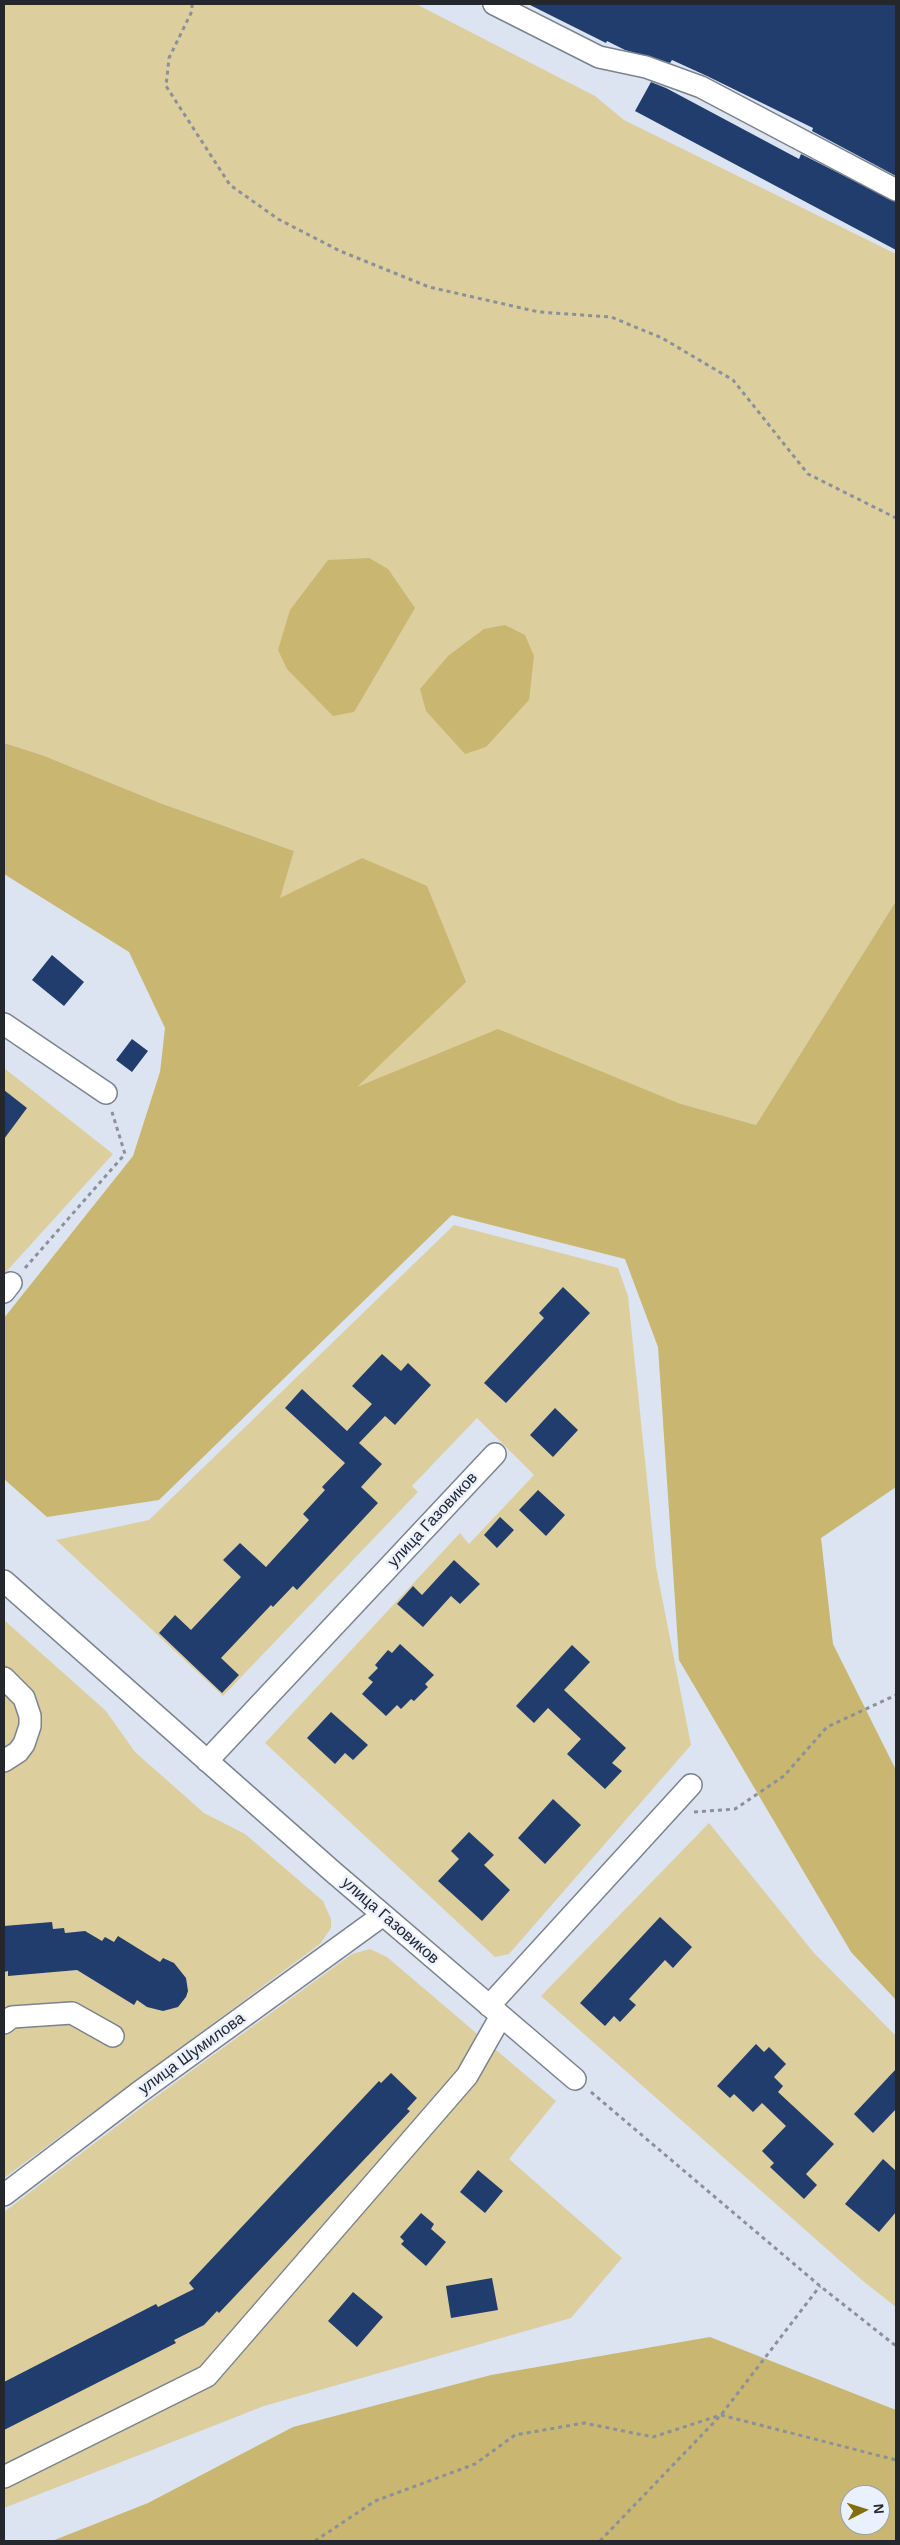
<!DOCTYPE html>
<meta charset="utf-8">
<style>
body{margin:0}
#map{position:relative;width:900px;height:2545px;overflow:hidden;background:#dce4f1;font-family:Arial,sans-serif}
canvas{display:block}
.frame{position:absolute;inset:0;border:5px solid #24272b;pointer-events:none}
.north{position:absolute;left:840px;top:2485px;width:50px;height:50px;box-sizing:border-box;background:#e9f1fe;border:1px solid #9aa0aa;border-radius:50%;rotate:85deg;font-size:14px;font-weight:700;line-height:20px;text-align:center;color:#24272b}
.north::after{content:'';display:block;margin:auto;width:18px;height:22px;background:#836e0b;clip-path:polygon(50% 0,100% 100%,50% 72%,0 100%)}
</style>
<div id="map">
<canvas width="900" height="2545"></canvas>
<div class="frame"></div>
<div class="north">N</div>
</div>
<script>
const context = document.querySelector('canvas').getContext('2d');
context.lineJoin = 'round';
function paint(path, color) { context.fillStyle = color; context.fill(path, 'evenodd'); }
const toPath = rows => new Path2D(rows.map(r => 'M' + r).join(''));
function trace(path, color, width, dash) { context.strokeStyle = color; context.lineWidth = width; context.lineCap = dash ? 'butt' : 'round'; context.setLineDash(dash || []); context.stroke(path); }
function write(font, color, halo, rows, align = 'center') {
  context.font = font + ' Arial,sans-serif'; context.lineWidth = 5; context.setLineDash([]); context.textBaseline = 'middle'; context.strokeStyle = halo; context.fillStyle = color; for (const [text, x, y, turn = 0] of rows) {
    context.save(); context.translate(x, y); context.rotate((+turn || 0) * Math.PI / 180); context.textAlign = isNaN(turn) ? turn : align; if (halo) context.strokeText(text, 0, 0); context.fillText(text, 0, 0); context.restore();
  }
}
paint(toPath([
 [4,4,416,4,595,96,624,120,896,254,896,901,756,1125,678,1103,356,1088,362,858,279,899,294,851,160,803,42,755,4,743],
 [4,1068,113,1154,4,1274],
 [454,1225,618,1268,628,1296,656,1567,691,1745,509,1954,495,1957,265,1743,460,1533,469,1544,534,1475,477,1418,412,1486,418,1492,223,1696,56,1540,149,1520],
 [4,1620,106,1711,135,1752,204,1813,245,1834,323,1901,331,1919,331,1928,320,1944,4,2178],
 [709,1823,814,1953,896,2036,896,2307,863,2281,541,1996],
 [370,1949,387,1957,556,2101,509,2159,622,2258,571,2318,264,2406,4,2508,4,2212,146,2104,352,1954]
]), '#dcce9d');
paint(toPath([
 [369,558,388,569,415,608,354,712,333,716,287,669,278,650,290,610,328,560],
 [505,625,525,635,534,656,529,700,486,747,465,754,426,711,420,689,448,656,484,629],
 [4,743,42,755,160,803,294,851,280,898,362,858,427,886,466,982,357,1087,498,1029,678,1103,756,1125,896,901,896,1487,821,1538,833,1644,896,1770,896,2000,851,1952,679,1660,658,1347,625,1259,452,1215,159,1500,47,1517,4,1479,4,1318,133,1156,160,1072,165,1028,129,952,4,874],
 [710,2337,896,2410,896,2541,52,2541,148,2503,293,2427,491,2375],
 [850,2495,880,2495,880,2525,850,2525]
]), '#c8b671');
paint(toPath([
 [528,4,896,4,896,176,812,131,813,128,707,76,672,60,670,63,625,50,607,41,606,43],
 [651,82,666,88,799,159,801,154,896,202,896,250,635,111],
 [52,955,84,982,64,1006,32,980],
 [132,1039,148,1051,132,1072,116,1060],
 [4,1090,27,1108,4,1139],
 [563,1287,590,1313,506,1403,484,1383,544,1318,539,1313],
 [382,1354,401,1371,408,1363,431,1385,395,1425,385,1416,359,1443,382,1464,361,1487,378,1503,297,1590,293,1586,273,1607,271,1605,221,1658,239,1675,222,1693,159,1633,175,1615,191,1630,241,1577,223,1560,240,1543,266,1567,309,1520,303,1514,325,1490,322,1487,345,1463,285,1408,302,1389,347,1431,372,1404,352,1386],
 [555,1408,578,1430,553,1457,530,1435],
 [538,1490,565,1515,546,1536,519,1510],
 [500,1517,514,1530,497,1548,484,1535],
 [454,1560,480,1584,460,1604,451,1596,423,1627,397,1604,413,1586,422,1595],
 [400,1644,434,1675,425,1684,428,1687,414,1701,411,1699,401,1709,397,1705,386,1716,362,1694,373,1682,368,1678,378,1668,375,1665,388,1650,392,1653],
 [572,1645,590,1662,564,1690,626,1748,612,1763,622,1771,605,1789,567,1754,581,1739,548,1708,534,1723,516,1706],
 [331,1712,368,1745,353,1760,345,1753,335,1764,307,1738],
 [553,1799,581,1825,545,1864,518,1838],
 [469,1832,494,1855,484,1865,510,1890,482,1921,438,1881,459,1859,451,1851],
 [660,1917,692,1947,673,1968,665,1960,629,1999,636,2005,620,2022,614,2016,605,2026,580,2003],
 [52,1922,53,1929,64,1928,65,1933,85,1931,102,1941,105,1937,114,1942,118,1936,160,1962,163,1958,174,1963,186,1978,188,1991,186,1997,178,2007,163,2011,147,2007,137,2000,134,2005,77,1970,8,1976,8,1971,4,1972,4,1926],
 [756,2044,764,2052,769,2047,786,2064,774,2077,783,2086,778,2092,834,2144,806,2174,817,2185,804,2199,770,2167,774,2163,762,2151,786,2126,762,2103,753,2112,734,2094,730,2098,717,2086],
 [896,2069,896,2109,873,2133,854,2114],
 [391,2073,417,2098,407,2109,410,2111,219,2313,217,2311,204,2325,174,2340,176,2343,4,2430,4,2382,156,2304,158,2307,194,2289,189,2283,379,2081,381,2083],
 [883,2159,896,2171,896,2212,879,2232,845,2204],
 [478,2170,503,2191,485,2213,460,2192],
 [421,2213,434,2224,431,2229,446,2242,426,2266,401,2244,404,2241,400,2237],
 [492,2278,498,2310,451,2318,446,2286],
 [353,2292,383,2317,357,2347,328,2321]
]), '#203d6d');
const minor = toPath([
 [494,4,599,57,646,67,701,87,896,190],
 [4,1024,106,1093],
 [4,1292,11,1283],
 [4,1581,332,1871,575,2079],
 [4,1678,24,1698,30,1716,30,1726,24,1744,18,1752,4,1761],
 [207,1761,495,1454],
 [489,2006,691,1785],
 [4,2023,12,2017,72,2013,113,2036],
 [4,2195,138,2093,383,1915],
 [4,2477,207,2376,467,2076,501,2016]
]);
trace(minor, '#7b838e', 24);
trace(toPath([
 [192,4,192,11,169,58,166,86,230,185,278,219,340,251,429,287,539,312,611,317,662,338,733,380,808,474,896,518],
 [25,1268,125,1154,112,1112],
 [694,1812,735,1809,784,1776,827,1727,896,1695],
 [591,2092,820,2286,896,2346],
 [315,2541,375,2501,475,2464,515,2435,584,2423,653,2437,721,2415,896,2460],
 [600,2541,721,2415,820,2286]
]), '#8b919a', 3, [4, 4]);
trace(minor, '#fff', 21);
write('16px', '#24272b', '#e9f1fe', [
 ["улица Газовиков",433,1520,-47],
 ["улица Газовиков",390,1921,41],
 ["улица Шумилова",192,2054,-36]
]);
</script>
